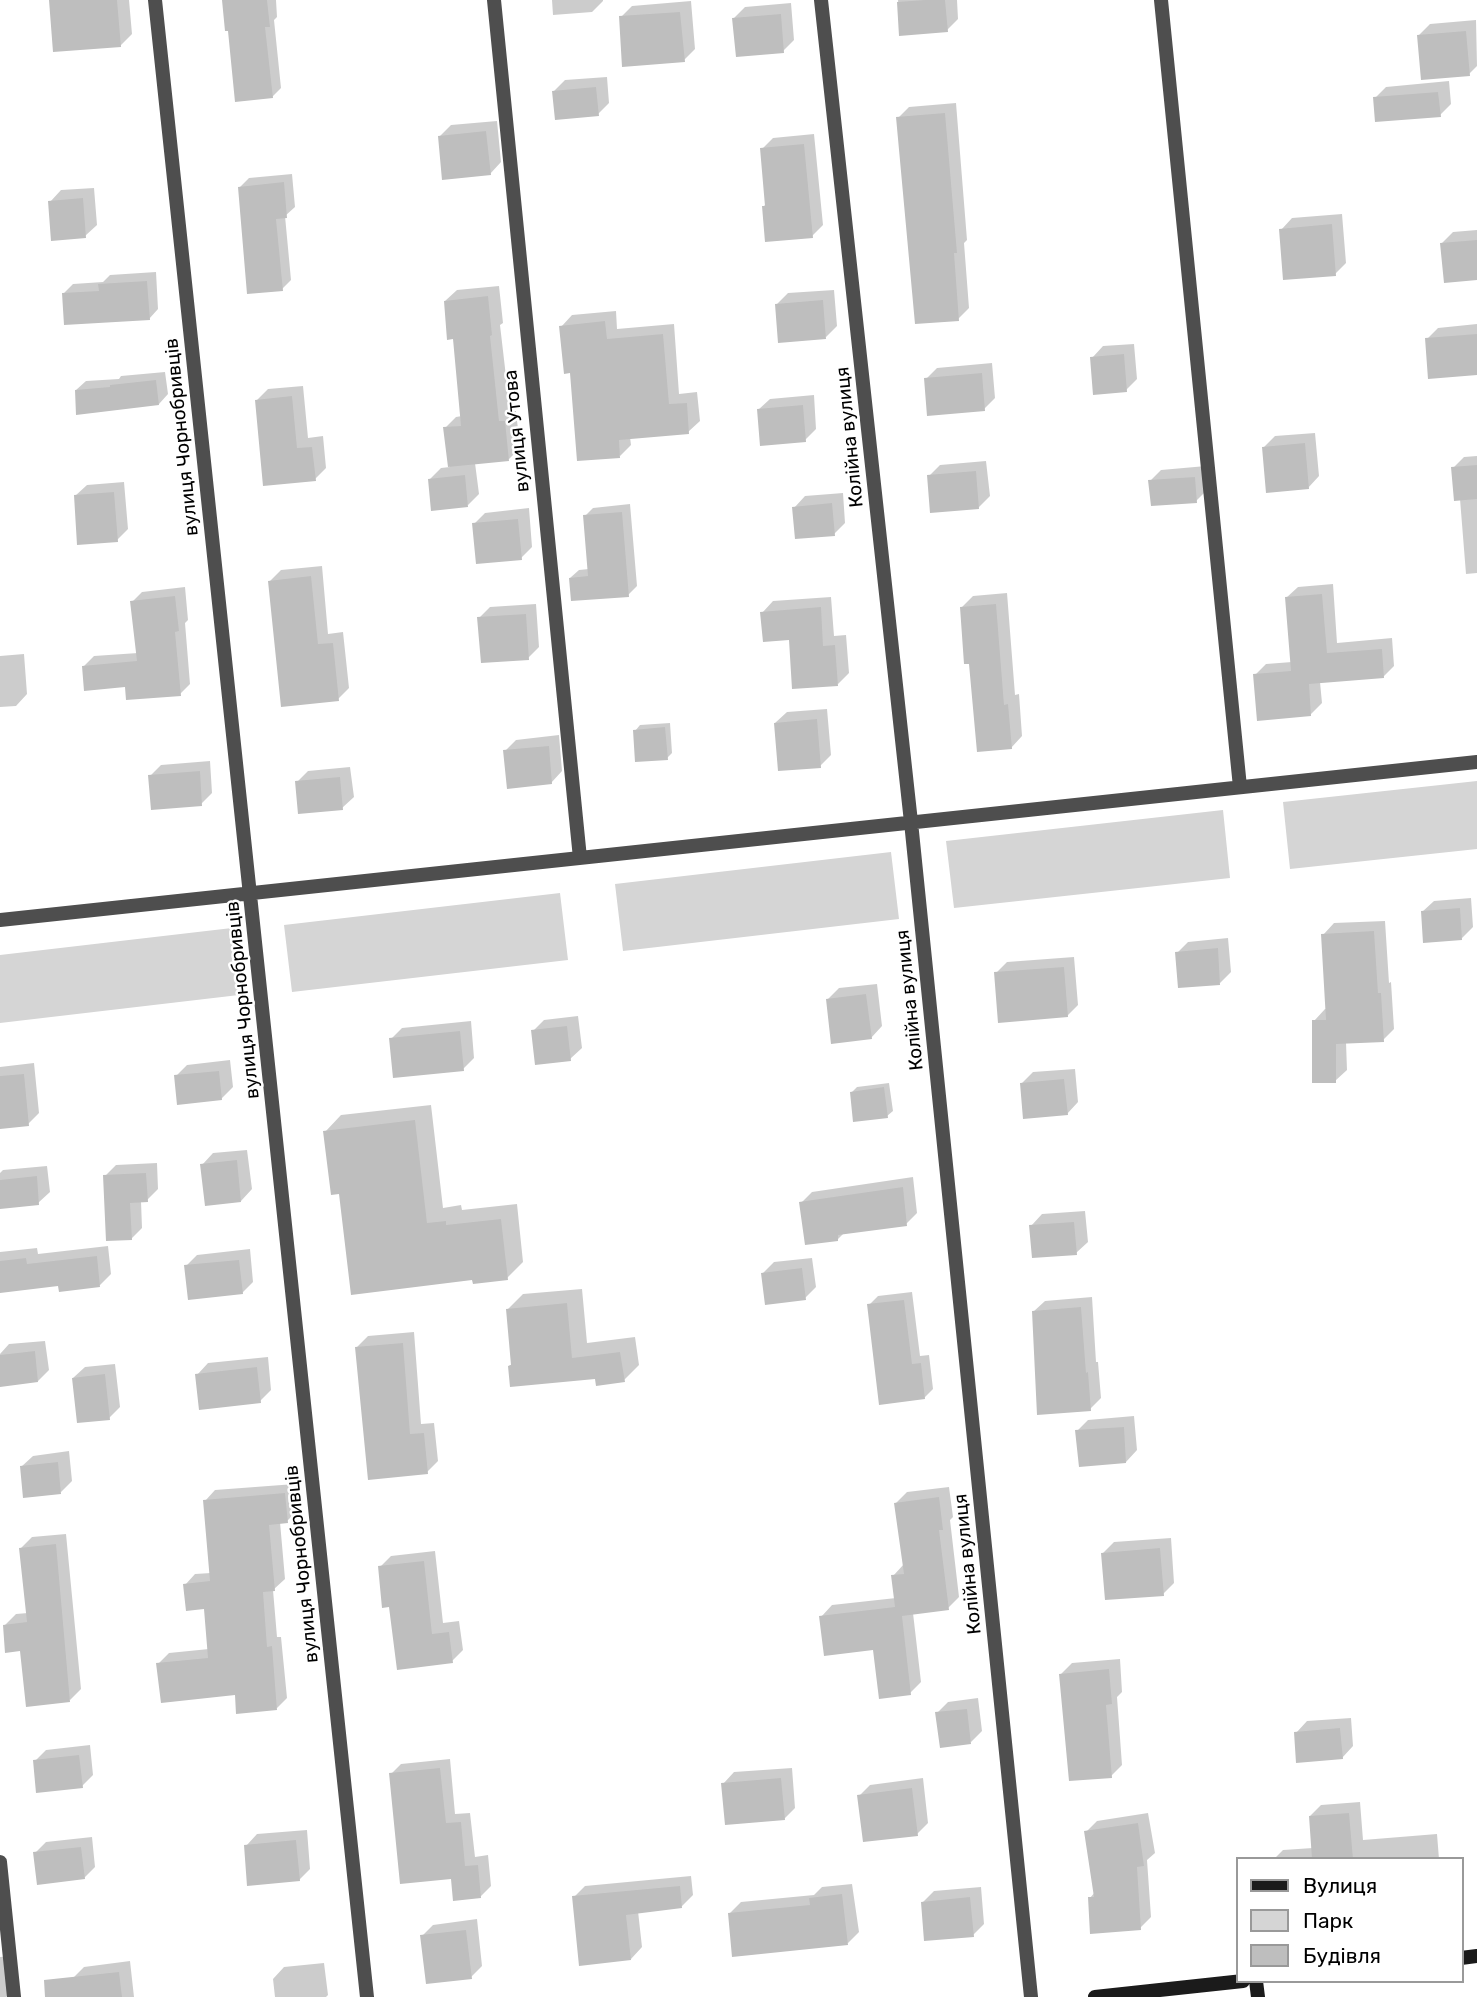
<!DOCTYPE html>
<meta charset="utf-8">
<style>
body{margin:0}
#map{position:relative;width:1477px;height:1997px;overflow:hidden;background:#fff;font-family:Rubik,sans-serif}
canvas{display:block}
.legend{position:absolute;left:1236px;top:1857px;width:228px;height:126px;box-sizing:border-box;background:#fff;border:2px solid #999;margin:0;padding:9px 12px;list-style:none;font-size:21px;color:#000}
.legend li{display:flex;align-items:center;gap:14px;height:35px}
.legend b{width:35px;border:2px solid #999}
</style>
<div id="map">
<canvas width="1477" height="1997"></canvas>
<ul class="legend">
<li><b style="height:9px;background:#1b1b1b"></b>Вулиця</li>
<li><b style="height:19px;background:#d5d5d5"></b>Парк</li>
<li><b style="height:19px;background:#bebebe"></b>Будівля</li>
</ul>
</div>
<script>
const context = document.querySelector('canvas').getContext('2d');
context.lineJoin = 'round';
function paint(path, color) { context.fillStyle = color; context.fill(path, 'evenodd'); }
const toPath = rows => new Path2D(rows.map(r => 'M' + r).join(''));
function trace(path, color, width, dash) { context.strokeStyle = color; context.lineWidth = width; context.lineCap = dash ? 'butt' : 'round'; context.setLineDash(dash || []); context.stroke(path); }
function write(font, color, halo, rows, align = 'center') {
  context.font = font + ' Rubik,sans-serif'; context.lineWidth = 5; context.setLineDash([]); context.textBaseline = 'middle'; context.strokeStyle = halo; context.fillStyle = color; for (const [text, x, y, turn = 0] of rows) {
    context.save(); context.translate(x, y); context.rotate((+turn || 0) * Math.PI / 180); context.textAlign = isNaN(turn) ? turn : align; if (halo) context.strokeText(text, 0, 0); context.fillText(text, 0, 0); context.restore();
  }
}
paint(toPath([
 [1477,781,1477,849,1290,869,1283,802],
 [1223,810,1230,878,954,908,946,841],
 [891,852,899,919,623,951,615,884],
 [560,893,568,960,292,992,284,925],
 [232,928,239,995,0,1023,0,955]
]), '#d5d5d5');
paint(toPath([
 [51,0,129,0,132,34,120,46],
 [225,0,276,0,277,17,274,20,281,88,272,97],
 [552,0,603,0,603,1,592,12,553,15],
 [898,0,957,0,958,19,947,30,901,34],
 [691,1,695,49,684,60,621,17,632,6],
 [791,3,794,40,783,51,734,18,745,7],
 [1476,20,1477,66,1469,74,1419,35,1430,24],
 [607,77,609,103,598,114,554,91,565,80],
 [1449,81,1451,104,1440,115,1375,98,1386,87],
 [956,103,967,240,964,243,969,308,958,319,898,118,909,107],
 [497,121,501,162,490,174,439,137,451,125],
 [814,134,823,225,812,236,764,206,766,204,762,149,773,138],
 [292,174,295,207,285,216,291,280,282,289,240,187,249,178],
 [94,188,97,225,85,236,50,202,61,190],
 [1342,214,1346,263,1335,274,1281,230,1292,218],
 [1477,230,1477,278,1442,243,1453,232],
 [156,272,158,309,149,319,63,294,73,284,103,282,110,275],
 [499,286,503,323,500,325,510,411,516,411,520,448,509,459,475,463,479,494,468,505,430,479,441,468,450,467,445,428,456,417,462,416,454,338,445,301,457,290],
 [834,290,837,326,826,337,777,304,788,293],
 [616,311,617,329,674,324,679,394,697,392,700,421,688,432,630,437,631,445,620,456,572,371,561,327,572,315],
 [1477,324,1477,373,1427,339,1438,328],
 [1134,344,1137,379,1126,390,1092,358,1103,346],
 [992,363,995,398,984,409,926,379,937,368],
 [165,372,168,394,159,404,76,390,86,381,119,379,121,376],
 [303,386,308,438,323,436,326,468,315,479,257,400,268,389],
 [814,395,816,429,805,440,758,410,770,399],
 [1315,433,1319,476,1308,488,1264,447,1275,436],
 [1477,456,1477,573,1466,574,1460,499,1453,468,1464,457],
 [986,461,990,496,978,508,929,476,940,465],
 [1206,466,1207,490,1196,501,1150,481,1161,470],
 [124,482,128,529,117,540,75,496,87,485],
 [843,493,845,523,834,534,794,508,805,496],
 [630,504,637,586,628,595,570,578,579,570,589,569,585,516,593,508],
 [529,508,532,547,521,558,474,524,485,513],
 [322,566,328,634,343,632,349,688,338,699,270,581,281,570],
 [1333,584,1337,643,1392,638,1394,666,1383,677,1320,682,1322,703,1310,715,1255,675,1266,664,1292,662,1286,598,1298,587],
 [185,587,188,620,185,623,190,684,180,694,126,685,84,666,94,656,138,653,132,602,142,592],
 [1007,593,1015,695,1019,694,1022,736,1011,748,971,662,961,608,973,596],
 [831,597,834,636,846,635,849,673,838,684,762,613,773,601],
 [536,604,539,647,528,658,479,618,490,607],
 [24,654,27,694,16,706,0,707,0,656],
 [827,709,831,755,820,766,775,723,787,712],
 [670,723,672,753,667,758,635,731,640,725],
 [559,735,562,771,551,783,505,751,516,740],
 [210,761,212,793,201,804,150,776,161,765],
 [350,767,354,797,342,808,297,782,308,771],
 [1471,898,1473,927,1462,938,1422,912,1434,901],
 [1385,921,1389,983,1391,982,1394,1029,1383,1040,1346,1042,1347,1070,1335,1081,1314,1021,1325,1009,1328,1009,1323,935,1334,923],
 [1228,938,1231,972,1220,983,1177,953,1188,942],
 [1074,957,1078,1005,1067,1016,996,973,1007,962],
 [877,984,882,1026,871,1038,827,1000,839,988],
 [578,1016,582,1048,570,1059,533,1031,544,1020],
 [471,1021,474,1058,463,1069,391,1039,402,1028],
 [230,1060,233,1087,221,1099,176,1076,187,1065],
 [34,1063,39,1113,28,1124,0,1127,0,1067],
 [1075,1069,1078,1102,1067,1114,1022,1083,1033,1072],
 [889,1083,893,1111,887,1116,852,1092,857,1087],
 [431,1105,443,1208,461,1205,462,1210,517,1204,523,1262,507,1278,474,1278,340,1193,325,1132,341,1115],
 [247,1150,252,1189,241,1201,202,1165,213,1153],
 [157,1163,158,1189,147,1200,141,1201,142,1228,131,1239,105,1176,116,1165],
 [47,1166,50,1192,38,1203,0,1207,0,1173,3,1170],
 [913,1177,917,1213,906,1224,845,1232,838,1239,801,1203,812,1192],
 [1085,1211,1088,1242,1076,1253,1031,1226,1042,1214],
 [108,1246,111,1274,100,1285,60,1284,0,1291,0,1252,37,1248,38,1254],
 [250,1249,253,1282,242,1293,186,1266,197,1255],
 [812,1258,816,1287,805,1298,763,1273,774,1262],
 [582,1289,587,1343,635,1337,639,1365,624,1380,509,1366,512,1364,508,1309,523,1294],
 [912,1292,920,1356,929,1355,933,1389,924,1398,869,1305,878,1296],
 [1092,1297,1096,1362,1098,1362,1101,1398,1090,1409,1033,1312,1045,1301],
 [414,1332,421,1424,434,1423,438,1461,427,1472,357,1347,368,1336],
 [45,1341,49,1370,38,1381,0,1375,0,1354,9,1344],
 [268,1357,271,1390,260,1401,197,1375,208,1363],
 [115,1364,120,1407,109,1418,73,1378,85,1367],
 [1134,1416,1137,1450,1126,1462,1077,1431,1088,1420],
 [69,1451,72,1481,61,1492,21,1467,33,1456],
 [295,1484,297,1511,287,1521,280,1522,285,1579,273,1590,277,1637,281,1637,287,1698,277,1708,158,1664,169,1653,209,1649,205,1607,185,1585,195,1574,211,1573,205,1501,215,1490],
 [949,1487,953,1517,950,1520,959,1597,948,1608,913,1613,921,1682,910,1693,875,1648,821,1617,832,1605,896,1598,893,1576,904,1564,896,1503,907,1492],
 [66,1534,81,1689,70,1700,22,1649,5,1625,16,1614,28,1613,21,1548,32,1537],
 [1171,1538,1174,1583,1163,1594,1103,1553,1114,1542],
 [435,1551,443,1623,459,1621,463,1650,452,1661,390,1605,380,1567,391,1556],
 [1120,1659,1122,1692,1117,1697,1122,1765,1111,1776,1061,1674,1072,1663],
 [978,1698,982,1731,971,1742,937,1713,948,1702],
 [1351,1718,1353,1746,1342,1758,1296,1733,1307,1721],
 [90,1745,93,1775,82,1786,35,1761,46,1750],
 [450,1759,455,1814,470,1813,475,1857,488,1855,491,1886,480,1897,453,1877,391,1774,401,1764],
 [792,1768,795,1808,784,1819,723,1784,734,1772],
 [923,1778,928,1823,917,1834,859,1796,870,1785],
 [1360,1802,1363,1840,1437,1834,1439,1859,1274,1859,1283,1850,1313,1848,1310,1816,1321,1805],
 [1148,1813,1155,1853,1147,1860,1151,1917,1140,1928,1090,1898,1095,1892,1086,1832,1097,1821],
 [307,1830,310,1869,299,1880,246,1846,257,1834],
 [92,1837,95,1867,84,1878,35,1853,46,1842],
 [691,1876,693,1895,682,1906,638,1911,642,1947,631,1959,574,1897,585,1886],
 [852,1884,859,1932,848,1943,730,1913,741,1902,814,1895,822,1887],
 [981,1887,984,1924,973,1935,923,1902,934,1891],
 [477,1919,482,1966,471,1977,422,1936,433,1925],
 [11,1956,14,1990,6,1997,0,1997,0,1957],
 [130,1961,134,1997,75,1997,73,1978,84,1967],
 [324,1963,328,1995,326,1997,275,1997,273,1979,284,1967]
]), '#0003');
paint(toPath([
 [49,0,117,0,121,47,53,52],
 [222,0,267,0,270,27,265,27,273,98,235,102,228,31,225,31],
 [925,0,945,0,948,32,899,36,897,2],
 [680,12,685,62,622,67,619,16],
 [781,14,784,53,736,57,732,18],
 [1466,31,1470,76,1421,80,1417,35],
 [596,87,599,116,555,120,552,91],
 [1438,92,1441,117,1375,122,1373,97],
 [945,113,957,253,954,253,959,321,915,324,896,117],
 [486,131,491,175,442,180,438,136],
 [804,144,813,238,765,242,762,206,765,206,760,148],
 [284,182,287,218,276,219,283,291,247,294,238,187],
 [83,198,86,238,51,241,48,201],
 [1332,224,1336,276,1283,280,1279,229],
 [1477,240,1477,280,1444,283,1440,243],
 [147,281,150,320,64,325,62,293,99,291,98,284],
 [488,296,492,335,490,336,499,421,505,421,509,461,448,467,443,427,461,426,453,339,447,340,444,301],
 [823,300,826,339,778,343,775,304],
 [605,321,607,339,663,334,669,404,687,403,689,434,619,440,620,458,577,461,570,373,564,374,559,326],
 [1477,334,1477,375,1428,379,1425,338],
 [1124,354,1127,392,1093,395,1090,357],
 [982,373,985,411,927,416,924,378],
 [156,380,159,405,76,415,75,390,110,387,110,385],
 [292,396,297,448,312,447,316,481,263,486,255,400],
 [803,405,806,442,760,446,757,409],
 [1305,443,1309,489,1266,493,1262,447],
 [1477,465,1477,499,1454,501,1451,467],
 [976,471,979,509,930,513,927,475],
 [465,475,468,507,431,511,428,479],
 [1195,477,1197,503,1151,506,1148,480],
 [114,492,118,542,77,545,74,495],
 [832,503,835,536,795,539,792,507],
 [622,512,629,597,571,601,569,578,588,576,583,515],
 [518,519,522,560,476,564,472,523],
 [311,576,318,644,333,643,339,701,281,707,268,581],
 [1322,594,1327,653,1382,649,1384,678,1309,684,1311,716,1257,721,1253,674,1291,671,1285,597],
 [175,596,179,631,175,632,181,696,126,700,125,687,84,691,82,666,137,661,130,601],
 [996,604,1004,705,1008,704,1012,749,977,752,969,664,964,664,960,607],
 [821,607,823,646,835,645,838,686,792,689,789,640,763,642,760,612],
 [526,614,529,660,481,663,477,617],
 [817,719,821,768,778,771,774,723],
 [665,727,668,760,635,762,633,730],
 [549,746,552,784,507,789,503,750],
 [200,771,202,806,151,810,148,775],
 [340,777,343,810,298,814,295,781],
 [1460,908,1462,940,1423,943,1421,911],
 [1374,931,1378,993,1381,993,1384,1042,1336,1044,1336,1083,1312,1083,1312,1020,1326,1020,1321,934],
 [1218,948,1220,985,1178,988,1175,952],
 [1064,967,1068,1017,998,1023,994,972],
 [866,994,872,1039,831,1044,826,999],
 [567,1026,571,1061,535,1065,531,1030],
 [460,1031,464,1071,393,1078,389,1038],
 [219,1071,222,1100,177,1105,174,1075],
 [24,1074,29,1126,0,1129,0,1076],
 [1064,1079,1068,1115,1023,1119,1020,1083],
 [884,1087,888,1118,853,1122,850,1092],
 [415,1120,427,1223,446,1221,446,1225,501,1219,508,1280,473,1284,472,1280,351,1295,339,1194,331,1195,323,1131],
 [237,1160,241,1202,205,1206,200,1164],
 [146,1173,148,1202,130,1203,132,1240,106,1241,103,1175],
 [37,1176,39,1205,0,1209,0,1180],
 [903,1187,907,1226,838,1235,838,1241,805,1245,799,1202],
 [1074,1222,1077,1255,1032,1258,1029,1225],
 [97,1256,100,1287,59,1292,58,1286,0,1293,0,1261,26,1258,27,1264],
 [239,1260,243,1294,188,1300,184,1265],
 [802,1268,806,1300,765,1305,761,1273],
 [904,1300,912,1364,921,1363,925,1399,879,1405,867,1304],
 [567,1303,572,1358,620,1352,625,1382,596,1386,595,1379,510,1387,508,1366,511,1365,506,1309],
 [1081,1307,1086,1373,1088,1372,1091,1411,1037,1415,1032,1311],
 [403,1343,410,1434,424,1433,428,1474,368,1480,355,1347],
 [35,1351,38,1382,0,1387,0,1355],
 [257,1367,261,1403,199,1410,195,1374],
 [105,1374,110,1420,77,1423,72,1378],
 [1124,1427,1126,1463,1079,1467,1075,1430],
 [58,1462,61,1494,23,1498,20,1466],
 [285,1493,288,1523,269,1525,275,1591,263,1592,267,1647,272,1646,277,1710,236,1714,235,1695,161,1703,156,1663,208,1658,204,1609,186,1611,183,1584,210,1581,203,1500],
 [939,1497,943,1530,939,1530,949,1610,902,1616,911,1695,879,1699,873,1650,824,1656,819,1616,895,1607,891,1575,904,1574,894,1503],
 [56,1544,70,1702,26,1707,20,1651,5,1653,3,1625,27,1622,19,1548],
 [1160,1548,1164,1596,1105,1600,1101,1553],
 [424,1561,432,1634,449,1632,453,1663,397,1670,389,1607,382,1608,378,1566],
 [1109,1669,1112,1704,1106,1705,1112,1778,1069,1781,1059,1674],
 [967,1709,971,1744,940,1748,935,1712],
 [1340,1728,1343,1759,1296,1763,1294,1732],
 [79,1755,83,1788,36,1793,33,1760],
 [440,1768,446,1823,461,1822,465,1866,478,1865,481,1898,453,1901,451,1879,400,1884,389,1773],
 [781,1778,785,1820,725,1825,721,1783],
 [912,1788,918,1836,863,1842,857,1795],
 [1349,1813,1353,1859,1312,1859,1309,1816],
 [1138,1823,1144,1866,1137,1867,1141,1930,1090,1934,1088,1897,1094,1897,1084,1831],
 [296,1840,300,1881,247,1886,244,1845],
 [81,1847,85,1879,37,1885,33,1852],
 [680,1886,682,1908,626,1915,631,1960,579,1966,572,1896],
 [842,1894,848,1945,732,1957,728,1913,810,1905,809,1898],
 [970,1897,974,1937,924,1941,921,1902],
 [466,1930,472,1979,426,1984,420,1935],
 [119,1972,122,1997,45,1997,44,1980]
]), '#bebebe');
trace(toPath([
 [155,0,367,1997],
 [494,0,580,858],
 [821,0,911,822,1031,1997],
 [1161,0,1240,787],
 [0,920,1477,762],
 [0,1862,14,1997]
]), '#4e4e4e', 14);
trace(toPath([
 [1461,1958,1477,1956],
 [1256,1981,1258,1997],
 [1095,1997,1243,1981]
]), '#1b1b1b', 14);
write('19px', '#000', '#fff', [
 ["вулиця Утова",517,431,-96],
 ["вулиця Чорнобривців",182,437,-96],
 ["Колійна вулиця",850,437,-96],
 ["вулиця Чорнобривців",243,1000,-96],
 ["Колійна вулиця",910,1000,-96],
 ["вулиця Чорнобривців",302,1564,-96],
 ["Колійна вулиця",968,1564,-96]
]);
</script>
